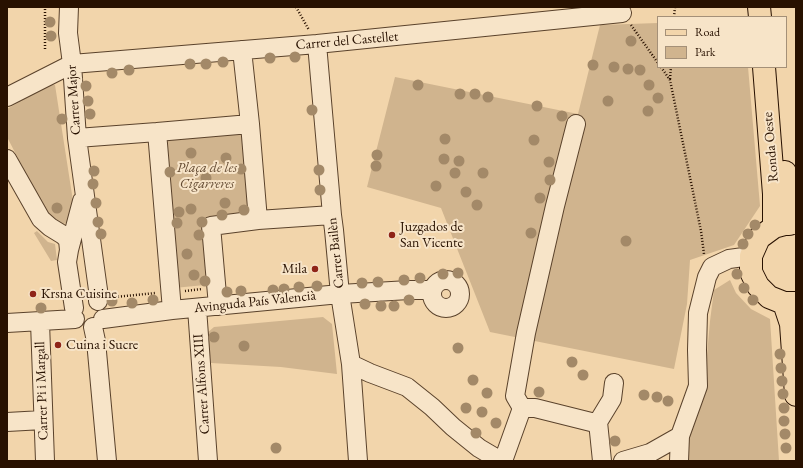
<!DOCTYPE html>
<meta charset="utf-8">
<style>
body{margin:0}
#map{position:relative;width:803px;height:468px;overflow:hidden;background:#f2d5ab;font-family:"EB Garamond",serif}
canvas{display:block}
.frame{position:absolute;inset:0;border:8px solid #281100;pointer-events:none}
.legend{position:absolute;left:657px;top:16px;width:130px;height:52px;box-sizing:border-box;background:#f7e4c8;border:1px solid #a49078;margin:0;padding:5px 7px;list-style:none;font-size:12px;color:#281100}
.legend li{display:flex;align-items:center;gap:8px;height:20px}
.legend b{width:20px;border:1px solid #a49078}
</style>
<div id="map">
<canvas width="803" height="468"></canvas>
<div class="frame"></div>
<ul class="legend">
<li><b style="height:5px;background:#f2d5ab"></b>Road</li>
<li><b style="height:11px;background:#d0b48e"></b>Park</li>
</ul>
</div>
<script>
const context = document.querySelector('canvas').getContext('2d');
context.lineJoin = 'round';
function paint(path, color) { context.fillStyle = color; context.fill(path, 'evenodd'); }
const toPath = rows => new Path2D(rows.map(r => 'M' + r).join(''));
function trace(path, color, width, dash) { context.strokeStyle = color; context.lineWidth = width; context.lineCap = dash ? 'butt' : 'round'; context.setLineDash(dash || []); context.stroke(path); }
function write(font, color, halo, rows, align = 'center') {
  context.font = font + ' "EB Garamond",serif'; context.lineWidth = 4; context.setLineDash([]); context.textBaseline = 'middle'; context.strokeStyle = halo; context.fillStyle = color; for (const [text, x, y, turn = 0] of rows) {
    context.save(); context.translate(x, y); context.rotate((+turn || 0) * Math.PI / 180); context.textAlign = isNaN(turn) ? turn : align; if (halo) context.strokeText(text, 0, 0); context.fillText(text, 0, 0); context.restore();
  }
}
paint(toPath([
 [658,23,658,67,748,67,760,206,734,245,690,260,687,304,674,369,490,332,441,208,367,187,395,77,578,114,600,25],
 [50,84,55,85,75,214,70,222,60,225,50,220,7,137,7,109],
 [246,127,253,217,210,222,215,284,174,288,160,135],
 [37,231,48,242,55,244,57,260,51,261,34,233],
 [730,280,736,293,751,309,770,319,779,461,686,461,687,439,704,389,710,321,714,290],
 [323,317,332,324,337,374,281,367,211,363,207,333,214,327]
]), '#d0b48e');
const minor = toPath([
 [69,7,68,33,72,64,77,138,99,297,98,301],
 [317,44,332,215,334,230,340,294,351,364,358,461],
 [242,50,250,124,258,220],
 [7,97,72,64,317,44,622,13],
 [157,132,172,310],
 [77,138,157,132,250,124],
 [7,159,41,219,50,227,63,235,68,240,69,250],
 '432 294a14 14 0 1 1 28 0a14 14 0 1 1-28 0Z',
 [218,306,211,226,258,220,332,215],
 [74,308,67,262,69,250,82,201],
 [197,308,208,461],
 [103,319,172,310,340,294,409,290,432,290],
 [40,322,45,461],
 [7,323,75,319],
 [93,327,96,341,107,461],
 [351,364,370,373,407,387,432,407,453,427,479,448,501,461],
 [522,408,535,408,591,422,598,422,612,399,614,383],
 [7,422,43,420],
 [598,422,602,461],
 [503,461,522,408,515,396,526,333,555,206,576,124],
 [623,461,650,453,680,436,698,386,697,350,698,313,707,277,712,267,729,259,751,256],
 [679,461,680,436]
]);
const major = toPath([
 [759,7,760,17],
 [764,67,774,194,774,227],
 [785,172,787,193,796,223],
 [789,224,785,224,774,227,759,238,751,256,751,272,758,286,769,297,784,303,796,303],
 [784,303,791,324,796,395]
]);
trace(minor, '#5a422b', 20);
trace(major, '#281100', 24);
trace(toPath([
 [296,7,309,30],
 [674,17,675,7],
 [631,25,658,63],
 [45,49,45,7],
 [661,67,670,80,701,231,704,254],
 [670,79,671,67],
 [185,291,202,289],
 [115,297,156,293]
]), '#281100', 2.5, [1, 2]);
trace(minor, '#f7e4c8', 18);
trace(major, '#f2d5ab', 22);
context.fillStyle = '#a38968';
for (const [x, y] of [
 [50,22],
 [51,36],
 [631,41],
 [295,57],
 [270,58],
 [223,62],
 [190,64],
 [206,64],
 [593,65],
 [614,67],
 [628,69],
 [129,70],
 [640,70],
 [112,73],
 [418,85],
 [649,85],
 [86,86],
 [460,94],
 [475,94],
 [488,97],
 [658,98],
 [88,101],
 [608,101],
 [537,106],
 [312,110],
 [648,111],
 [90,114],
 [562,116],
 [62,119],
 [445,139],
 [534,140],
 [191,153],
 [377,155],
 [226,158],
 [444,159],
 [459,161],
 [549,162],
 [376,166],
 [241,169],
 [319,170],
 [94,171],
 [170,172],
 [455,173],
 [483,173],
 [206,178],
 [550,180],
 [93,184],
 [436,186],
 [320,190],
 [466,192],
 [540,198],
 [96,203],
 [225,203],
 [477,205],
 [57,208],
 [191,209],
 [244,210],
 [179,212],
 [222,215],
 [98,222],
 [202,222],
 [177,223],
 [755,225],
 [531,233],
 [101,234],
 [748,234],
 [199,235],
 [626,241],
 [743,244],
 [187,254],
 [458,273],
 [443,274],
 [737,274],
 [194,275],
 [420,278],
 [404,280],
 [205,281],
 [378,282],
 [362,283],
 [317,286],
 [299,287],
 [744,288],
 [284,289],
 [273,290],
 [241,291],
 [227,292],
 [153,300],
 [409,300],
 [753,300],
 [112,301],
 [132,303],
 [365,304],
 [381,306],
 [394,306],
 [41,308],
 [214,337],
 [244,346],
 [458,348],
 [780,354],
 [572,362],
 [781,368],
 [583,375],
 [473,380],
 [782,381],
 [539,392],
 [487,393],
 [783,394],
 [644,395],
 [657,397],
 [668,401],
 [466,408],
 [784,408],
 [482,412],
 [784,421],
 [496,423],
 [476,433],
 [785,434],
 [615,441],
 [276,448],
 [786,448]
]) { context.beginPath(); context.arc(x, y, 5.5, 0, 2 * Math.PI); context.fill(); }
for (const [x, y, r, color] of [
 [392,235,4,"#8f2418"],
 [315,269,4,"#8f2418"],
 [33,294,4,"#8f2418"],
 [58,345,4,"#8f2418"]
]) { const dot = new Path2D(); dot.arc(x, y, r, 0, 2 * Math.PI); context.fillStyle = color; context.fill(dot); trace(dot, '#f7e4c8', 1.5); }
write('14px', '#281100', '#f7e4c8', [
 ["Carrer del Castellet",347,41,-5],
 ["Carrer Major",74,100,-94],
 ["Ronda Oeste",771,147,-95],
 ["Carrer Bailèn",336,253,-96],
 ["Avinguda País Valencià",255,302,-6],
 ["Carrer Alfons XIII",202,384,-94],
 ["Carrer Pi i Margall",42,391,-92]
]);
write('italic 14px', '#634a32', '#f7e4c8', [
 ["Plaça de les",207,168],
 ["Cigarreres",207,184]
]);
write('14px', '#281100', '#f7e4c8', [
 ["Juzgados de",400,227],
 ["San Vicente",400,243],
 ["Mila",307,269,"right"],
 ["Krsna Cuisine",41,294],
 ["Cuina i Sucre",66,345]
], 'left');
</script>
